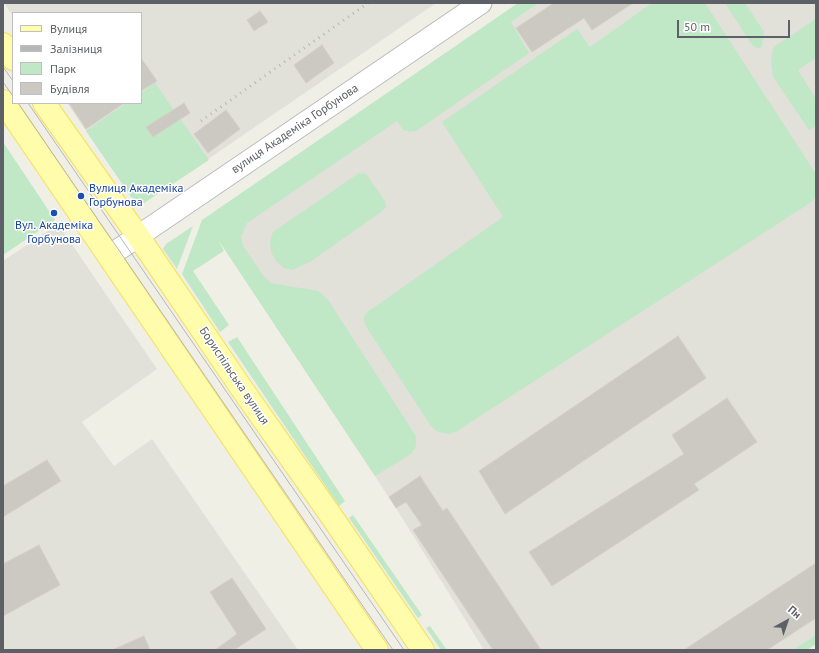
<!DOCTYPE html>
<meta charset="utf-8">
<style>
body{margin:0}
#map{position:relative;width:819px;height:653px;overflow:hidden;background:#f0efe5;font-family:"PT Sans",sans-serif}
canvas{display:block}
.frame{position:absolute;inset:0;border:4px solid #5d6066;pointer-events:none}
.legend{position:absolute;left:12px;top:12px;width:130px;height:92px;box-sizing:border-box;background:#fff;border:1px solid #bebfc2;margin:0;padding:5px 7px;list-style:none;font-size:12px;color:#5d6066}
.legend li{display:flex;align-items:center;gap:8px;height:20px}
.legend b{width:20px;border:1px solid #bebfc2}
.north{position:absolute;left:767px;top:601px;width:40px;height:40px;-webkit-text-stroke:3px #fff;paint-order:stroke;rotate:40deg;font-size:11px;font-weight:700;line-height:16px;text-align:center;color:#5d6066}
.north::after{content:'';display:block;margin:auto;width:14px;height:18px;background:#5d6066;clip-path:polygon(50% 0,100% 100%,50% 72%,0 100%)}
.scale{position:absolute;left:677px;top:20px;width:113px;height:18px;box-sizing:border-box;border:2px solid #5d6066;border-top:0;padding-left:5px;font-size:12px;line-height:14px;white-space:nowrap;color:#5d6066;-webkit-text-stroke:3px #fff;paint-order:stroke}
</style>
<div id="map">
<canvas width="819" height="653"></canvas>
<div class="frame"></div>
<ul class="legend">
<li><b style="height:5px;background:#fffcab"></b>Вулиця</li>
<li><b style="height:5px;background:#b6b7b7"></b>Залізниця</li>
<li><b style="height:11px;background:#c1e8c6"></b>Парк</li>
<li><b style="height:11px;background:#cbc9c2"></b>Будівля</li>
</ul>
<div class="north">Пн</div>
<div class="scale">50 m</div>
</div>
<script>
const context = document.querySelector('canvas').getContext('2d');
context.lineJoin = 'round';
function paint(path, color) { context.fillStyle = color; context.fill(path, 'evenodd'); }
const toPath = rows => new Path2D(rows.map(r => 'M' + r).join(''));
function trace(path, color, width, dash) { context.strokeStyle = color; context.lineWidth = width; context.lineCap = dash ? 'butt' : 'round'; context.setLineDash(dash || []); context.stroke(path); }
function write(font, color, halo, rows, align = 'center') {
  context.font = font + ' "PT Sans",sans-serif'; context.lineWidth = 3; context.setLineDash([]); context.textBaseline = 'middle'; context.strokeStyle = halo; context.fillStyle = color; for (const [text, x, y, turn = 0] of rows) {
    context.save(); context.translate(x, y); context.rotate((+turn || 0) * Math.PI / 180); context.textAlign = isNaN(turn) ? turn : align; if (halo) context.strokeText(text, 0, 0); context.fillText(text, 0, 0); context.restore();
  }
}
paint(toPath([
 [4,3,436,3,144,203,134,201,67,103,141,103,141,13,13,13,13,16],
 [539,3,816,3,816,635,792,650,484,650,396,508,214,233,215,221],
 [58,224,157,369,82,422,114,466,152,439,298,650,3,650,3,261]
]), '#e1e0d9');
paint(toPath([
 [518,3,539,3,511,22,529,53,416,131,410,132,403,130,397,121,247,223,241,237,243,246,265,278,271,283,318,291,328,300,416,436,416,446,411,454,375,476,219,241,224,251,193,271,229,325,220,332,182,274,202,220],
 [652,3,705,3,816,174,816,197,810,203,457,431,450,434,438,432,431,426,365,325,364,318,366,313,503,217,442,122,577,29,590,47],
 [725,3,745,3,764,32,762,46,760,48,757,48,752,45],
 [816,19,816,58,798,70,816,99,816,126,809,130,773,77,771,63,772,52,774,47],
 [155,83,209,160,144,203,134,201,86,131,126,103,141,103,141,93],
 [3,142,55,220,3,255],
 [359,173,366,174,385,201,386,207,381,212,310,262,292,270,284,268,276,261,271,252,270,241,273,232],
 [193,226,177,269,163,249,166,244],
 [237,337,345,501,339,506,228,342],
 [353,515,422,615,418,618,349,518],
 [430,626,447,650,441,650,426,628],
 [816,635,816,644,807,650,792,650]
]), '#c1e8c6');
const building = toPath([
 [554,3,633,3,592,30,584,18,532,52,516,28,554,3],
 [260,11,268,22,254,31,247,20,260,11],
 [322,45,334,63,306,83,294,65,322,45],
 [141,58,157,81,141,91,141,58],
 [69,103,124,103,86,129,69,103],
 [184,103,190,113,153,137,146,127,184,103],
 [226,110,240,129,208,153,194,134,226,110],
 [678,336,706,378,505,514,479,471,678,336],
 [727,398,757,442,694,484,699,490,552,586,529,552,684,454,672,435,727,398],
 [47,460,61,481,3,517,3,486,47,460],
 [420,476,443,511,447,508,541,650,493,650,413,530,422,525,406,502,396,508,389,497,420,476],
 [39,545,60,585,3,616,3,564,39,545],
 [816,563,816,618,767,650,684,650,816,563],
 [232,578,266,629,234,650,215,650,237,634,210,592,232,578],
 [144,636,150,650,112,650,144,636]
]);
paint(building, '#cbc9c2');
trace(building, '#d5d2c3', 1);
const minor = toPath([
 [109,256,481,3]
]);
const major = toPath([
 [3,44,13,59],
 [3,101,377,650],
 [44,103,138,236,242,389,332,517,423,650]
]);
trace(minor, '#babcc1', 23);
trace(major, '#f7df57', 24);
trace(minor, '#fff', 21);
trace(major, '#fffcab', 22);
trace(toPath([
 [3,67,13,81],
 [3,82,13,96],
 [18,103,393,650],
 [28,103,404,650]
]), '#b6b7b7', 1);
trace(toPath([
 [201,121,368,3]
]), '#b6b7b7', 3, [1, 5]);
for (const [x, y, r, color] of [
 [81,196,4,"#1a4fb4"],
 [54,213,4,"#1a4fb4"]
]) { const dot = new Path2D(); dot.arc(x, y, r, 0, 2 * Math.PI); context.fillStyle = color; context.fill(dot); trace(dot, '#fff', 1.5); }
write('12px', '#5d6066', '#fff', [
 ["вулиця Академіка Горбунова",295,129,-34],
 ["Бориспільська вулиця",234,376,56]
]);
write('12px', '#164399', '#fff', [
 ["Вулиця Академіка",89,189],
 ["Горбунова",89,203],
 ["Вул. Академіка",54,226,"center"],
 ["Горбунова",54,240,"center"]
], 'left');
</script>
